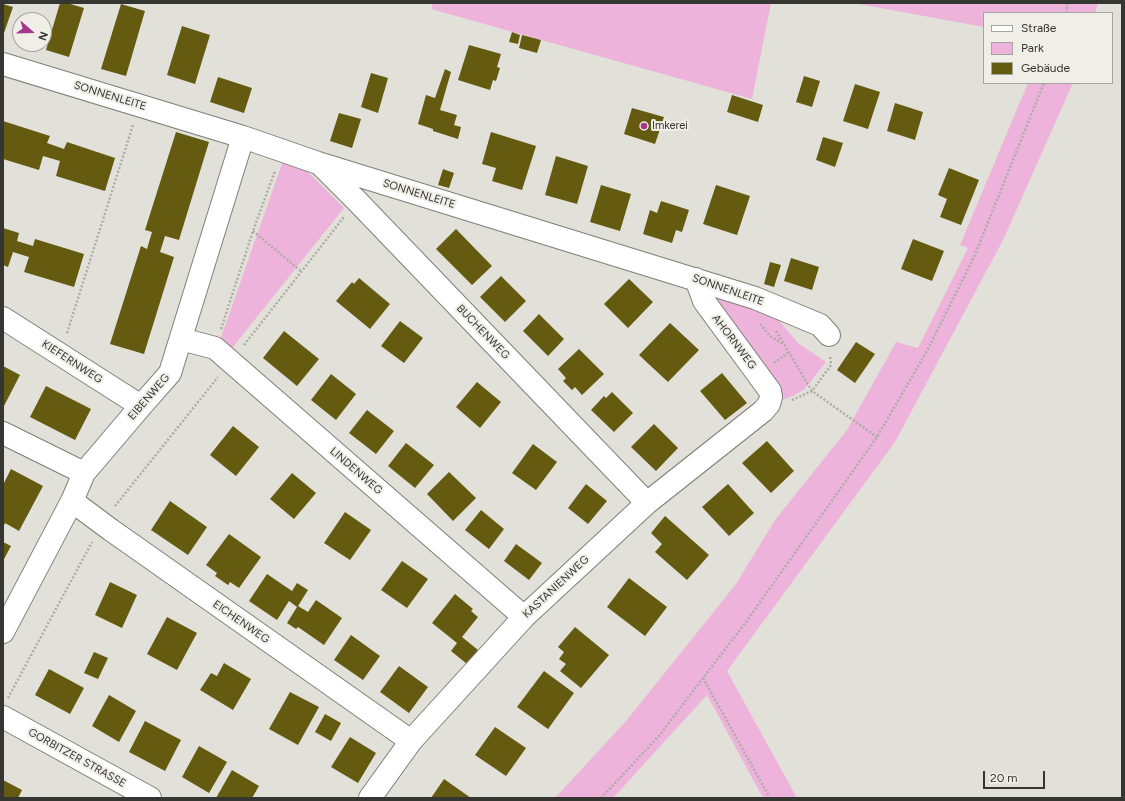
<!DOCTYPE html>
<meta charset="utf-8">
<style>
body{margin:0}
#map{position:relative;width:1125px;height:801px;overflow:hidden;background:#e2e1d9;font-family:Figtree,sans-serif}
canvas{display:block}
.frame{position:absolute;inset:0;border:4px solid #353532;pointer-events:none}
.legend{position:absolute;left:983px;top:12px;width:130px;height:72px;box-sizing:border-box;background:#efeee7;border:1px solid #a5a49f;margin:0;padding:5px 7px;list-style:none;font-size:12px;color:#353532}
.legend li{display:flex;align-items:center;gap:8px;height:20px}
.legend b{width:20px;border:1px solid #a5a49f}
.north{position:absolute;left:12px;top:12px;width:40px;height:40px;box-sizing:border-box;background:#efeee7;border:1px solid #a5a49f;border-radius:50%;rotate:110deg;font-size:11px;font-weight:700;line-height:16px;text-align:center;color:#353532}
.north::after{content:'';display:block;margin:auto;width:14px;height:18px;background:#a9348d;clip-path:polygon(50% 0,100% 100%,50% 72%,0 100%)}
.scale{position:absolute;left:983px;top:771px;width:62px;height:18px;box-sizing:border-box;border:2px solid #353532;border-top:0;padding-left:5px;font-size:12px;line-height:14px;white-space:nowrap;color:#353532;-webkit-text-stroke:3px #efeee7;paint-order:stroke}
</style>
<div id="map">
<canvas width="1125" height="801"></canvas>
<div class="frame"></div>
<ul class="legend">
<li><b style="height:5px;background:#fff"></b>Straße</li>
<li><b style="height:11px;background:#edb3da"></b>Park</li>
<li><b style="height:11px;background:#645b11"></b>Gebäude</li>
</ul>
<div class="north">N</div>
<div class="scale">20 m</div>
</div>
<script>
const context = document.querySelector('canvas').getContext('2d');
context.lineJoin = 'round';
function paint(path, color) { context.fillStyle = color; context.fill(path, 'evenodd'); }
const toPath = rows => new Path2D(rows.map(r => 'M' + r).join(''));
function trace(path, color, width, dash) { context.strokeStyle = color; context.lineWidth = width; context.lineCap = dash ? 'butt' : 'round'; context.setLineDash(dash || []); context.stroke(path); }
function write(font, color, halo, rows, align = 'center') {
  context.font = font + ' Figtree,sans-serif'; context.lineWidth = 4; context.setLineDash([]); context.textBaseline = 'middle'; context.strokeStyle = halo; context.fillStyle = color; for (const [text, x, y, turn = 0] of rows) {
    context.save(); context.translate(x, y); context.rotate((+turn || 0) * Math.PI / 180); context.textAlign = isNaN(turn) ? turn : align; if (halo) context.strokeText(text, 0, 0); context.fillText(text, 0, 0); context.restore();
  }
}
paint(toPath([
 [433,3,771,3,752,99,431,9],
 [853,3,1098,3,1095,13,984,13,984,27],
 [1028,83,1073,83,1003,240,895,442,727,671,797,798,763,798,707,695,613,798,555,798,626,721,736,584,775,520,847,430,896,342,918,348,968,248,960,245],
 [283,161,303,167,344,208,229,352,219,343],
 [718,299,723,299,773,315,776,317,798,343,826,362,805,389,793,396,776,402,715,302]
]), '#edb3da');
paint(toPath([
 [60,3,67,3,84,8,69,57,46,50],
 [3,4,13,7,3,36],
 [121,4,145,11,126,76,101,69],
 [182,26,210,35,195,84,167,75],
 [512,32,520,35,518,44,509,42],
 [522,35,541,40,537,53,519,48],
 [469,45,501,54,497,67,500,68,496,81,493,80,490,90,458,80],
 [445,69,451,72,440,110,457,115,454,125,461,127,458,139,433,131,433,129,418,124,426,95,435,98],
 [371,73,388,78,378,113,361,107],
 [804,76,820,81,812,107,796,102],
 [218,77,252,88,244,113,210,102],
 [855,84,880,92,868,129,843,121],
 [732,95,763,105,758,122,727,112],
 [895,103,923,112,915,140,887,131],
 [632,108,664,117,655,144,624,134],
 [339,113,361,119,352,148,330,141],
 [3,121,50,136,47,143,64,149,67,142,115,158,105,191,56,176,60,161,43,156,39,170,3,159],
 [176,132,209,142,179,240,165,236,160,252,174,257,144,354,110,344,141,246,147,249,152,232,145,230],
 [491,132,536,146,522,190,492,181,496,168,482,164],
 [823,137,843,143,835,167,816,160],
 [556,156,588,166,577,204,545,195],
 [949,168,979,180,961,225,940,217,947,199,938,195],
 [443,169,454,173,449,188,438,185],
 [601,185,631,194,620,231,590,222],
 [716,185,750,196,737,235,703,224],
 [661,201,689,210,682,232,676,230,672,243,643,234,650,210,657,213],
 [3,228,19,233,17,241,33,246,35,239,84,254,74,287,24,272,29,257,13,252,8,267,3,265],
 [456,229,492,266,472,285,436,249],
 [913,239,944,251,932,281,901,269],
 [791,258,819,267,812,290,784,281],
 [770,262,781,265,774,287,764,284],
 [501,276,526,301,505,322,480,297],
 [359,278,390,304,370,329,336,301,352,282,354,284],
 [629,279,653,302,628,328,604,304],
 [539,314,564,339,548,356,523,331],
 [400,321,423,338,404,363,381,346],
 [670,323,699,350,668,382,639,355],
 [284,331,319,359,297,386,263,358],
 [856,342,875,354,855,383,837,370],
 [579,349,604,374,582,395,575,387,572,390,563,381,566,378,558,369],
 [3,366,20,375,4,406,3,405],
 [722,373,747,403,725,420,700,391],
 [331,374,356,394,336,420,311,400],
 [477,382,501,402,480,428,456,407],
 [46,386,91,409,75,440,30,417],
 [612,392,633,413,614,432,591,410,604,396,606,398],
 [367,410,394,431,376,454,349,433],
 [654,424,678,448,656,471,631,447],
 [233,426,259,447,236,476,210,455],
 [767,441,794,471,771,493,742,463],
 [406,443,434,465,415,488,388,466],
 [533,444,557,462,536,490,512,473],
 [11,469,43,486,19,531,5,523,3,528,3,485],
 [449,472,476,498,453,521,427,494],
 [292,473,316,493,294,519,270,499],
 [586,484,607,501,588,524,568,508],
 [728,484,754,513,729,536,702,507],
 [170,501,207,527,188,555,151,530],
 [481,510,504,529,489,549,465,530],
 [345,512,371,530,350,560,324,543],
 [665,516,709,555,687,580,655,552,662,544,651,533],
 [229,534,261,557,239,588,230,582,228,585,215,576,217,573,206,565],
 [3,542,11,546,3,561],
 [516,544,542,563,529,580,504,561],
 [402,561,428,579,407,608,381,590],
 [267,574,292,591,297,583,308,590,298,606,308,612,316,600,342,618,324,645,298,627,296,629,287,623,297,607,289,601,277,620,249,601],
 [629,578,667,607,645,636,607,607],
 [110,582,137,595,122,628,95,615],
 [455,594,473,609,471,611,478,617,462,637,478,650,467,664,451,651,457,643,432,623],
 [167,617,197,633,177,670,147,654],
 [575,627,609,655,581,688,560,671,566,664,559,659,564,652,558,647],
 [351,635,380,656,363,680,334,660],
 [94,652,108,658,98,679,84,673],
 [224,663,251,679,233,710,200,690,211,673,217,676],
 [399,666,428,687,409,713,380,692],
 [49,669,84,688,70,714,35,695],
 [544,671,574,693,548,729,517,707],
 [290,692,319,707,298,745,269,729],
 [109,695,136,711,119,742,92,726],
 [325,714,341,723,331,741,315,732],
 [145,721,181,740,165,771,129,752],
 [495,727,526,748,506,776,475,755],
 [350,737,376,753,358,783,331,767],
 [199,746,227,762,209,793,182,777],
 [232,770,259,786,252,798,216,798],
 [444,779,471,798,431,798],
 [3,780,22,790,18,798,3,798]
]), '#645b11');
const minor = toPath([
 [3,64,243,137,318,163,755,298,820,325,829,335],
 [321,165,357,201,647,503],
 [3,318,141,406],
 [181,339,215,348,524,617],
 [3,433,84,473],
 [72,501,111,530,411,741],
 [3,632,72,501,84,473,141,406,170,373,243,137],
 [3,717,150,798],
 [370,798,411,741,524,617,647,503,763,411,769,404,771,397,770,391,704,301,696,279]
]);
trace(minor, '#7f7e77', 24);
trace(toPath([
 [1066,13,1068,3],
 [253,231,302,272],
 [760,324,770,336,783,344],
 [221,329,253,231,275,171],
 [776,331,812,391,877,437],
 [67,333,133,125],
 [244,345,344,217],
 [774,363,788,353],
 [792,400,812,391,831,365,830,356],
 [115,506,218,377],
 [703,678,770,798],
 [8,698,92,542],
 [601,798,659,736,703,678,746,622,877,437,927,351,974,257,1044,83]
]), '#adaca6', 2.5, [2, 2]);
trace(minor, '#fff', 22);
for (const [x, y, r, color] of [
 [644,126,4,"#a9348d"]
]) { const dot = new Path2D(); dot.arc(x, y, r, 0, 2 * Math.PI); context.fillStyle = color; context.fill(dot); trace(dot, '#efeee7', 1.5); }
write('11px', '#353532', '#efeee7', [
 ["SONNENLEITE",110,96,17],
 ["SONNENLEITE",419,194,17],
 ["SONNENLEITE",728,290,19],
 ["BUCHENWEG",483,332,46],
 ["AHORNWEG",734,342,53],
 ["KIEFERNWEG",72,362,33],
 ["EIBENWEG",149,397,-49],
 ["LINDENWEG",356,471,41],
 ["KASTANIENWEG",556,587,-43],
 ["EICHENWEG",241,622,35],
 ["GORBITZER STRASSE",77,758,29]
]);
write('11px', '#353532', '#efeee7', [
 ["Imkerei",652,126]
], 'left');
</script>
